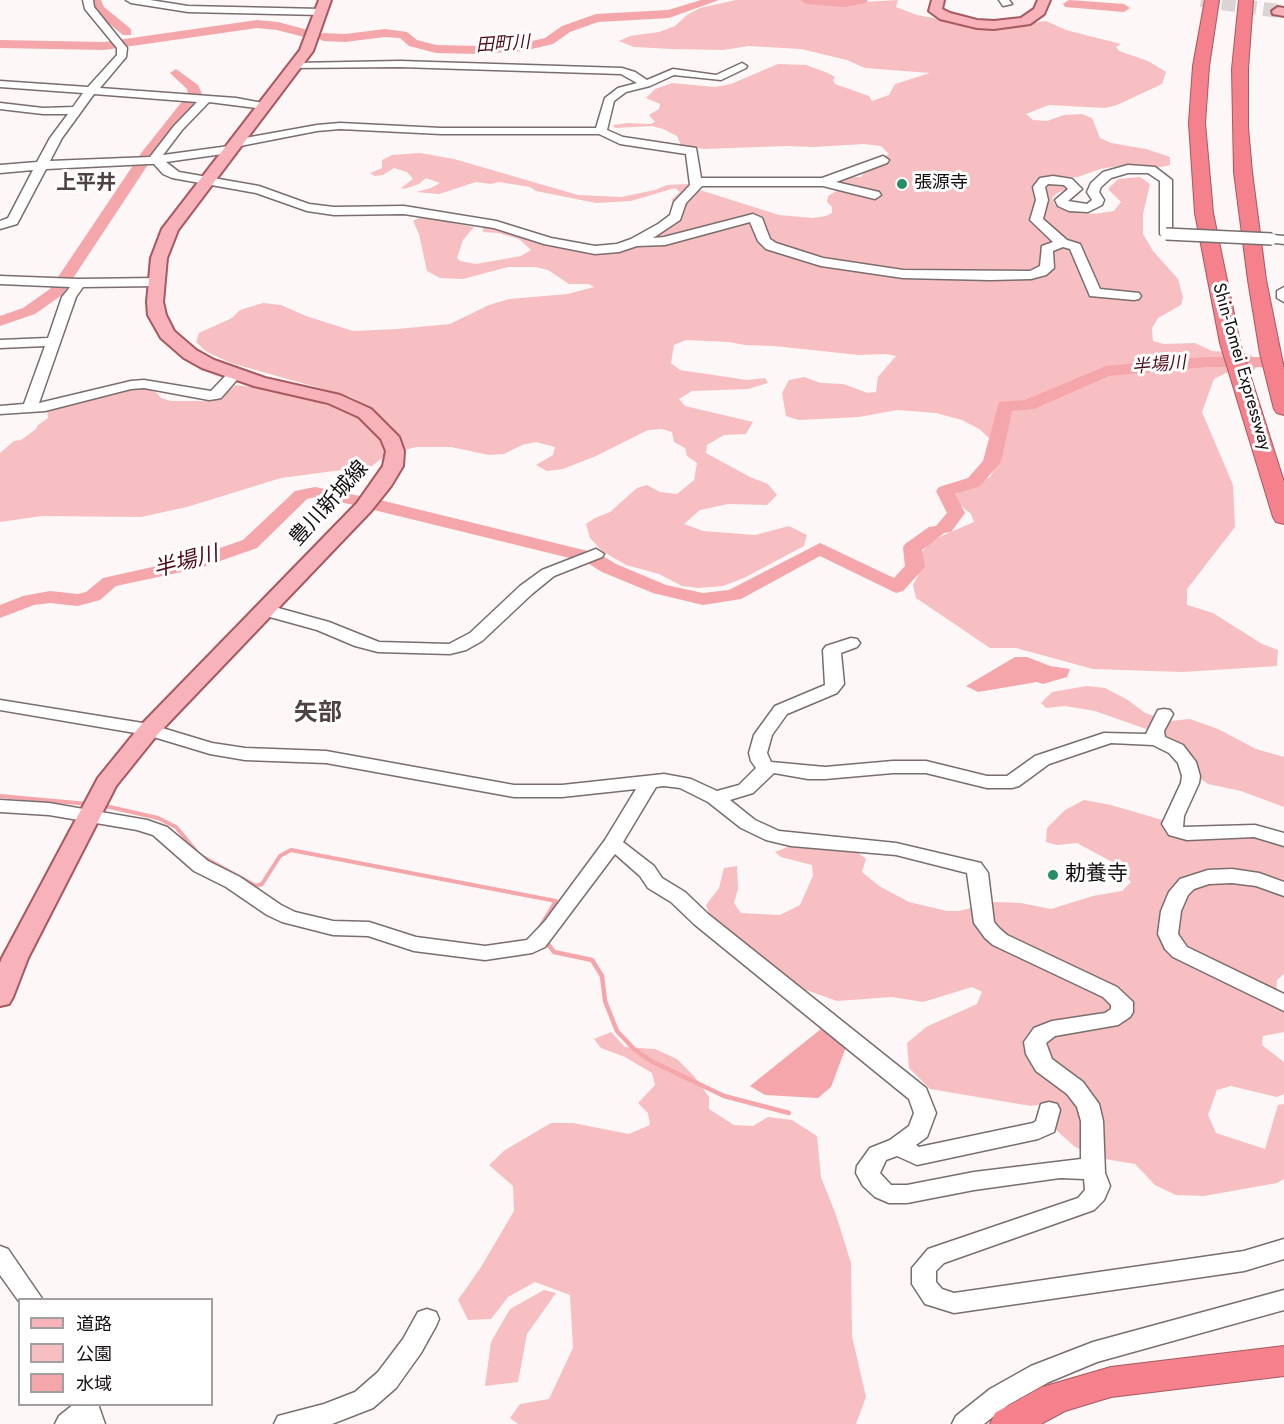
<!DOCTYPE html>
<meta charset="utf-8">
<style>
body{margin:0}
#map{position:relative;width:1284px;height:1424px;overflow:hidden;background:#fdf7f7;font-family:Jost,"Noto Sans JP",sans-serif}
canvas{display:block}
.legend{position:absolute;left:18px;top:1298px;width:195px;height:108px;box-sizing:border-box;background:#fff;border:2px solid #a19f9f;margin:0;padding:8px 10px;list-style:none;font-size:18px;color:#140f0f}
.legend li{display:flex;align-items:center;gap:12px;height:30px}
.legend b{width:30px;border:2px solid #a19f9f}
</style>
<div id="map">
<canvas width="1284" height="1424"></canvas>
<ul class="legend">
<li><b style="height:8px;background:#f8b3ba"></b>道路</li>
<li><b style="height:16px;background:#f7bfc1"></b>公園</li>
<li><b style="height:16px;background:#f4a6ab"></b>水域</li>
</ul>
</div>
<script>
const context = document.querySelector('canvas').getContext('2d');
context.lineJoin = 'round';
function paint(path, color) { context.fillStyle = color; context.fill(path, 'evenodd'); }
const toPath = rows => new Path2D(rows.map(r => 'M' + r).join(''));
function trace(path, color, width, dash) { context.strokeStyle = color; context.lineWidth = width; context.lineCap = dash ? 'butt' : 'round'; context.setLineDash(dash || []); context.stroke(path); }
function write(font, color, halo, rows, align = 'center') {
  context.font = font + ' Jost,"Noto Sans JP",sans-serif'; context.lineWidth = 6; context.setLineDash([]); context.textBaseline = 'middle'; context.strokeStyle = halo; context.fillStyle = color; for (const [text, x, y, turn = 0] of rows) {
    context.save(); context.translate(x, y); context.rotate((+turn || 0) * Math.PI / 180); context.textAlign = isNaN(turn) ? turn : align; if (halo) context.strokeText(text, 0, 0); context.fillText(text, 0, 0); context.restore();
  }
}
paint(toPath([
 [736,0,799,0,828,4,898,0,896,7,917,15,944,20,979,20,992,28,1046,21,1066,30,1121,44,1116,47,1119,51,1148,61,1166,72,1162,84,1117,105,1105,108,1049,105,1026,114,1033,120,1047,121,1064,115,1082,114,1092,118,1100,138,1111,143,1146,149,1170,157,1170,165,1157,168,1120,166,1100,169,1078,177,1061,179,1067,189,1057,193,1052,198,1055,205,1074,212,1094,214,1114,211,1121,202,1108,189,1118,179,1140,177,1150,184,1143,214,1143,234,1153,251,1178,279,1183,297,1181,305,1158,318,1152,328,1153,341,1164,344,1195,343,1212,351,1245,353,1252,356,1257,367,1253,371,1226,373,1214,379,1202,412,1233,485,1235,527,1187,589,1187,605,1213,613,1262,644,1278,650,1277,666,1183,672,1093,669,1016,648,990,648,916,598,913,585,922,568,920,555,930,541,974,522,971,514,961,506,954,495,990,477,1000,460,1001,449,979,429,962,420,936,413,897,410,859,417,799,420,786,416,782,393,789,380,804,377,821,383,843,384,868,393,876,392,878,377,896,356,886,354,859,355,774,346,745,345,729,342,686,340,674,345,671,363,680,370,747,380,765,378,768,383,748,389,692,391,679,399,685,406,753,422,746,434,724,435,707,445,706,453,750,477,768,484,777,495,767,505,728,504,700,510,684,524,703,531,755,535,789,526,807,535,804,546,744,578,723,586,698,588,682,586,659,574,626,565,602,551,590,538,586,524,595,518,610,512,637,488,647,485,660,492,677,494,694,480,697,463,687,456,685,448,674,442,672,432,662,429,648,430,596,456,563,469,547,471,536,465,553,455,555,447,536,442,522,445,504,454,489,455,451,447,416,447,386,455,372,466,281,478,187,507,141,517,42,516,0,522,0,453,14,441,21,440,36,429,38,425,48,418,47,411,57,407,135,387,147,388,157,393,161,398,171,401,204,401,216,399,236,385,279,391,351,412,365,405,351,397,231,363,207,352,196,342,199,333,232,318,240,310,263,303,281,305,306,316,353,331,397,329,450,324,489,305,509,299,568,294,594,287,589,284,569,284,548,270,535,267,508,267,463,279,440,278,427,271,419,234,413,221,422,217,474,227,463,240,457,258,460,261,476,264,521,256,531,250,519,239,498,233,483,232,483,228,493,227,566,243,604,245,621,243,667,226,682,205,671,200,680,192,675,188,631,201,596,203,536,191,530,187,499,182,491,184,476,182,439,194,416,192,431,188,440,183,426,178,419,184,404,189,401,188,413,179,407,172,394,168,383,175,375,176,370,173,382,168,382,160,392,155,420,153,454,159,578,195,621,197,655,190,667,185,688,184,691,190,703,191,779,215,813,218,826,216,832,213,832,207,827,202,828,196,843,187,837,183,838,180,851,177,861,177,864,173,863,171,873,162,889,154,881,146,864,144,813,147,786,146,704,149,681,145,677,136,663,129,652,126,615,128,613,125,628,123,650,124,655,122,649,115,659,109,660,104,646,98,655,89,672,83,715,87,731,84,778,64,806,65,828,73,835,77,833,80,835,84,869,96,872,101,889,95,895,84,930,73,865,68,847,60,801,49,749,46,723,50,672,49,634,47,619,41,630,36,659,32,675,26,687,15,700,8],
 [1087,686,1105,688,1128,700,1145,713,1170,721,1190,719,1218,729,1256,749,1284,757,1284,807,1241,791,1208,784,1198,777,1196,759,1173,740,1163,735,1095,711,1065,706,1046,708,1041,703,1052,692],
 [1084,800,1111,805,1162,820,1180,830,1257,835,1284,846,1284,974,1277,980,1276,1005,1284,1011,1284,1032,1263,1036,1262,1045,1284,1062,1284,1094,1277,1097,1231,1086,1217,1090,1208,1115,1216,1133,1265,1149,1278,1105,1284,1104,1284,1179,1277,1183,1204,1196,1176,1195,1155,1185,1135,1164,1105,1159,1075,1147,1054,1128,1050,1103,1031,1106,930,1089,909,1068,907,1043,926,1027,977,1004,982,992,972,987,923,1002,892,997,837,1001,803,989,762,962,711,919,706,905,719,888,724,868,737,866,738,889,734,903,741,913,780,915,800,905,813,876,812,865,781,857,775,852,793,845,857,852,866,859,862,872,879,886,909,902,947,911,959,911,995,902,1021,903,1051,909,1093,896,1122,891,1131,882,1114,863,1077,843,1057,845,1046,842,1047,828,1065,810],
 [611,1032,625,1047,655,1049,677,1059,694,1076,709,1097,709,1109,734,1125,753,1126,768,1117,792,1120,817,1136,821,1177,836,1215,851,1263,852,1336,866,1397,856,1424,518,1424,510,1418,520,1404,549,1399,573,1348,570,1295,535,1282,508,1297,491,1319,468,1320,458,1300,481,1267,514,1211,513,1186,489,1165,505,1150,551,1123,573,1123,629,1134,650,1125,648,1113,638,1103,655,1085,652,1073,625,1057,601,1048,594,1039],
 [544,1290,556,1293,527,1334,518,1382,485,1386,491,1342,510,1309]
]), '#f7bfc1');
paint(toPath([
 [1015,657,1027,657,1050,666,1070,669,1067,677,1043,684,1037,682,978,692,966,686],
 [821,1029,846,1047,831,1087,818,1098,765,1095,750,1086]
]), '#f4a6ab');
trace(toPath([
 [0,796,88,804],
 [101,805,158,818,176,827,196,851],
 [201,856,256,886,262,884,280,856,291,850,556,901,540,927]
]), '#f4a6ab', 4);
trace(toPath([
 [545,940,554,952,592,960,602,976,605,1001,617,1031,634,1049,651,1061,724,1096,789,1113]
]), '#f4a6ab', 4.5);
paint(toPath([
 [89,0,101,0,104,7,131,29,131,35,123,35,95,12,89,0],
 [701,0,719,0,669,18,598,22,570,32,553,44,523,51,478,54,436,53,409,46,400,38,385,37,345,42,323,41,317,37,323,33,345,34,385,29,407,32,417,40,436,45,478,46,523,43,545,38,562,26,596,14,668,10,701,0],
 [800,0,868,0,866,3,844,7,806,4,800,0],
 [1069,0,1124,4,1130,8,1124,12,1065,7,1063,4,1069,0],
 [257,20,278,22,308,30,310,33,304,37,277,30,257,28,104,50,0,48,0,40,104,42,257,20],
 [176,69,198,85,202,94,153,157,62,295,35,314,0,326,0,316,23,308,50,289,142,152,188,94,187,89,170,73,176,69],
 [1207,357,1260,357,1284,361,1284,371,1260,367,1207,367,1109,376,1034,409,1012,411,1001,462,980,486,955,494,965,513,951,532,944,533,922,550,925,567,903,591,896,593,820,556,741,599,703,605,653,593,602,572,586,562,374,510,371,506,374,502,380,500,600,554,616,564,666,585,703,593,729,590,820,543,894,578,905,566,903,548,905,544,929,527,936,526,947,513,936,491,939,487,968,478,983,461,999,402,1025,400,1106,366,1207,357],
 [315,487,365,497,368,501,365,505,359,506,315,497,307,499,257,548,200,568,116,586,100,600,78,606,50,603,34,605,0,618,0,605,23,596,50,591,78,594,86,592,103,578,188,559,243,540,295,491,315,487]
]), '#f4a6ab');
trace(toPath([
 [1201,0,1278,11]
]), '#dad4d4', 14, [14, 7]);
const minor = toPath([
 [83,0,93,0,94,7,127,48,126,57,100,88,236,98,268,104,270,106,264,109,209,102,182,130,163,155,229,146,230,142,234,140,317,125,340,123,441,128,596,128,605,98,618,88,637,83,621,74,400,67,291,68,290,66,295,63,400,61,622,68,635,72,647,80,673,69,716,75,742,63,747,66,746,68,721,80,674,75,650,86,626,92,614,101,607,130,623,137,696,148,701,178,822,178,883,156,889,160,887,163,836,182,879,192,881,195,875,199,823,186,702,186,686,203,680,220,653,238,664,237,753,214,762,218,770,239,776,243,823,258,903,270,1030,271,1040,266,1042,246,1053,242,1030,220,1036,200,1033,187,1040,178,1053,176,1072,179,1082,189,1068,201,1087,204,1092,200,1087,192,1091,183,1103,172,1128,165,1155,167,1172,180,1172,234,1166,238,1160,234,1160,181,1148,173,1128,173,1111,178,1101,187,1099,192,1104,200,1102,205,1088,212,1069,211,1058,206,1055,200,1068,189,1064,185,1048,184,1045,187,1048,200,1043,219,1067,240,1080,244,1100,289,1139,293,1141,296,1139,299,1134,300,1090,296,1070,249,1063,247,1053,251,1054,268,1046,275,1031,279,990,280,903,278,821,266,766,249,758,241,750,222,665,245,637,246,619,252,595,254,544,244,494,228,404,214,334,215,307,211,256,193,172,178,163,174,154,164,149,164,46,169,17,224,0,229,0,221,8,218,33,170,0,173,0,165,37,162,50,138,68,114,43,114,0,109,0,103,43,108,73,107,83,93,0,87,0,81,88,87,117,55,117,48,85,9,83,0],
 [94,94,197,102,174,126,150,157,50,161,62,138,94,94],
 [340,129,441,134,599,134,620,144,686,154,690,185,674,202,670,215,658,224,631,239,617,244,595,246,551,238,496,221,404,206,334,207,309,204,259,186,179,172,166,162,230,153,234,151,235,147,317,131,340,129],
 [126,0,150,0,188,6,321,9,326,12,321,15,188,12,131,3,126,0],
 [999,0,1009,0,1012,4,1003,6,999,0],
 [1272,235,1284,236,1284,244,1267,242,1266,239,1272,235],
 [0,276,79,279,157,278,164,282,157,286,83,287,76,297,39,403,131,381,144,380,211,391,230,371,235,370,242,374,221,398,216,399,209,400,144,388,131,389,45,411,0,414,0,406,24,404,45,346,0,348,0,340,48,338,62,297,70,287,0,284,0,276],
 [1284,287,1284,302,1277,298,1277,291,1284,287],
 [596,549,604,554,602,557,554,576,532,594,482,641,466,650,450,654,378,652,355,646,317,630,259,614,257,610,259,606,271,606,329,622,379,642,449,644,470,633,520,586,542,570,596,549],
 [851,638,857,639,860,643,857,647,841,653,844,684,837,693,787,714,772,735,767,753,771,762,825,767,893,761,926,761,987,776,1007,776,1035,756,1104,733,1146,734,1158,710,1164,709,1170,710,1173,714,1164,731,1165,737,1183,745,1196,762,1200,776,1199,783,1184,816,1183,827,1255,825,1284,833,1284,846,1254,837,1187,840,1169,835,1162,824,1181,783,1182,776,1178,763,1169,753,1153,745,1111,743,1049,764,1019,786,1012,788,987,788,926,773,893,773,825,779,808,779,774,773,753,793,730,800,755,820,779,831,896,843,981,863,988,873,994,922,999,928,1007,935,1117,987,1133,1002,1133,1012,1130,1017,1118,1025,1055,1036,1046,1043,1052,1059,1083,1082,1099,1104,1103,1121,1105,1173,1110,1186,1104,1200,1094,1210,944,1263,936,1271,936,1282,942,1289,954,1293,1244,1251,1284,1239,1284,1259,1244,1271,954,1313,925,1304,912,1284,912,1268,928,1249,1078,1198,1085,1190,1084,1179,1060,1178,974,1190,907,1203,889,1203,875,1197,863,1186,856,1173,857,1166,870,1148,890,1140,909,1126,914,1113,909,1099,694,924,671,902,648,888,640,876,615,854,545,947,532,953,485,960,414,951,368,936,333,935,282,922,267,915,226,887,194,871,153,835,137,830,49,815,0,812,0,800,49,803,147,820,167,827,208,861,240,877,281,905,295,912,333,921,369,922,416,937,485,946,527,940,545,921,605,840,636,789,562,797,514,797,326,763,245,760,210,754,147,735,0,710,0,700,149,724,212,743,245,748,326,751,514,785,562,785,664,774,691,779,717,791,739,785,756,768,751,761,749,753,754,735,775,706,825,685,823,650,826,646,851,638],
 [664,786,680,788,708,802,741,828,766,840,791,846,896,855,967,873,974,923,985,938,993,945,1103,997,1111,1005,1111,1009,1105,1013,1052,1021,1034,1028,1024,1042,1026,1054,1036,1071,1067,1094,1077,1107,1081,1121,1081,1159,974,1172,907,1185,891,1185,880,1173,886,1160,897,1156,917,1165,1038,1139,1054,1132,1060,1110,1057,1104,1049,1102,1041,1104,1036,1121,1033,1123,919,1147,916,1145,927,1137,936,1113,926,1088,708,914,685,892,662,878,654,866,623,842,656,787,664,786],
 [1232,869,1259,873,1284,882,1284,896,1256,886,1232,883,1209,884,1194,889,1188,895,1181,911,1178,934,1187,947,1284,994,1284,1011,1173,957,1165,949,1158,934,1161,911,1169,892,1180,879,1208,870,1232,869],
 [0,1246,8,1249,43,1300,20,1300,20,1303,0,1275,0,1246],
 [1284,1290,1284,1310,1097,1362,1049,1382,1008,1405,984,1424,952,1424,956,1416,990,1389,1031,1366,1093,1342,1284,1290],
 [427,1309,436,1312,439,1319,436,1326,421,1353,396,1388,373,1408,332,1424,274,1424,278,1416,324,1404,355,1392,378,1372,403,1339,418,1312,427,1309],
 [74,1404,98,1404,105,1424,55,1424,59,1416,74,1404]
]);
const major = toPath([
 [319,0,331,0,313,51,178,230,167,258,163,302,166,315,174,331,196,350,214,360,265,378,340,395,371,409,399,437,404,451,403,466,391,486,371,511,157,735,116,786,28,958,13,997,9,1004,0,1006,0,963,2,958,98,778,141,725,357,503,383,466,386,451,381,439,359,417,328,403,254,386,202,368,184,358,161,338,148,315,147,302,151,258,162,229,300,50,319,0],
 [932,0,944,0,942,9,950,13,977,20,994,21,1021,18,1034,9,1038,0,1050,0,1044,14,1030,24,994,29,977,28,940,19,929,11,932,0],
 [1278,7,1284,8,1284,16,1273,14,1272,11,1278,7]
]);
const highway = toPath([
 [1205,0,1219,0,1209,66,1205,123,1213,213,1240,343,1284,482,1284,524,1276,522,1273,517,1220,343,1195,213,1189,123,1193,66,1205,0],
 [1239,0,1253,0,1248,69,1248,127,1252,172,1266,280,1284,369,1284,415,1277,413,1274,409,1260,353,1248,280,1234,172,1232,69,1239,0],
 [1284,1346,1284,1376,1111,1397,1065,1411,1041,1424,990,1424,995,1413,1042,1387,1111,1367,1284,1346]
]);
trace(minor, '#7a6d6d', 3);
trace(major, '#a65960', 4);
trace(highway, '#a65960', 2);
paint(minor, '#fff');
paint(major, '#f8b3ba');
paint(highway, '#f4818c');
const minorBridge = toPath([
 [1166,234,1272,239]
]);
trace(minorBridge, '#7a6d6d', 14, []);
trace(minorBridge, '#fff', 11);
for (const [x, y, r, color] of [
 [902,184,6,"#268d69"],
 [1053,875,6,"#268d69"]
]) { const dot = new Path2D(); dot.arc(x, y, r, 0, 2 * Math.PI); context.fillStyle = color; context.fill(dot); trace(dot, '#fff', 2); }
write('italic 18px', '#500c1a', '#fff', [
 ["田町川",503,45,-4],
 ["半場川",1159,366,-5]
]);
write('18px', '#140f0f', '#fff', [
 ["張源寺",914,184]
], 'left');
write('18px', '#140f0f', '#fff', [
 ["Shin-Tomei Expressway",1241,367,74]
]);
write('bold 20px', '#4e4243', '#fff', [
 ["上平井",86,184]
]);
write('21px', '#140f0f', '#fff', [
 ["豊川新城線",330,504,-48]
]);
write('21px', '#140f0f', '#fff', [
 ["勅養寺",1065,875]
], 'left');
write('italic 22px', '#500c1a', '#fff', [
 ["半場川",186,563,-15]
]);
write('bold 24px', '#4e4243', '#fff', [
 ["矢部",318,714]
]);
</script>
